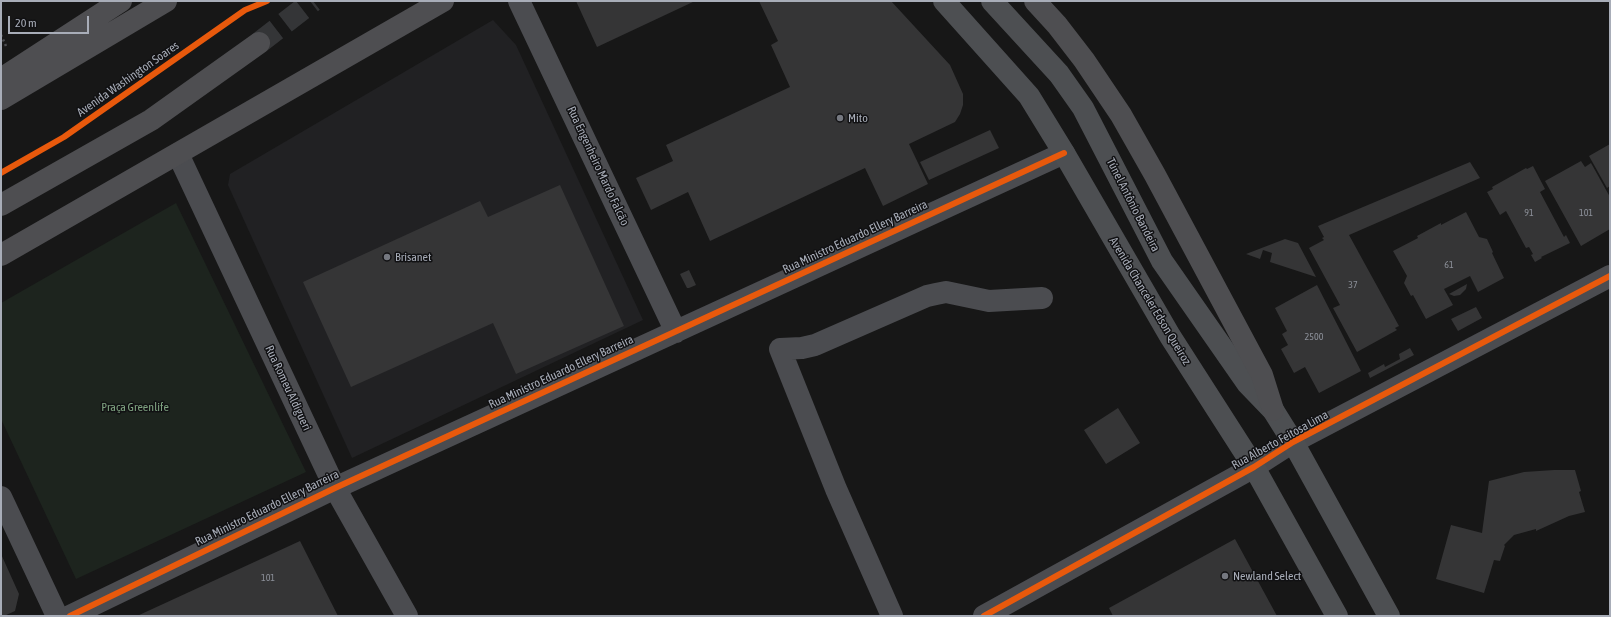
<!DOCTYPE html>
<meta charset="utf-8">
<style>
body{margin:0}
#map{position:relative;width:1611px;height:617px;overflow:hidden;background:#171717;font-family:"Asap Condensed",sans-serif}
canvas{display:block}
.frame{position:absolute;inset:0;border:2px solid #a8adb8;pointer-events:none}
.scale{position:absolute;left:8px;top:16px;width:81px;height:18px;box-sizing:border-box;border:2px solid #a8adb8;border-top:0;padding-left:5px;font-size:12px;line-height:14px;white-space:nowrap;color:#a8adb8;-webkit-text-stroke:3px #111113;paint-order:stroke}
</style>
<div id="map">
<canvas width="1611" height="617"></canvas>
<div class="frame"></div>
<div class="scale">20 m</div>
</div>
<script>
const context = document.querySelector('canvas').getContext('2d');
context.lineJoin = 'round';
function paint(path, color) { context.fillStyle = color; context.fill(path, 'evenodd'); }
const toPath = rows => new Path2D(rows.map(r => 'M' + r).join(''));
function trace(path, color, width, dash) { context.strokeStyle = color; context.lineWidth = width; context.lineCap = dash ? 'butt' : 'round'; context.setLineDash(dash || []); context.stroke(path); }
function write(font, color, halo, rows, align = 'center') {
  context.font = font + ' "Asap Condensed",sans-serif'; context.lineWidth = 3; context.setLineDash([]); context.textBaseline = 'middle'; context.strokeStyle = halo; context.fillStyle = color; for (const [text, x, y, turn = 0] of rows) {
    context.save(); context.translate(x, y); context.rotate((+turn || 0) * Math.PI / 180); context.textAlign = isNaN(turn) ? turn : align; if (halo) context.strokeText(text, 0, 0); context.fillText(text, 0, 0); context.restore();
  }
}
paint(toPath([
 [493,20,516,45,643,320,352,458,228,185,230,174]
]), '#212123');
paint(toPath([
 [176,203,306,472,76,579,1,419,1,303]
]), '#1d241e');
paint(toPath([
 [576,1,695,1,597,47],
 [759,1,891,1,950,65,963,94,963,105,960,114,955,122,909,144,928,184,883,206,865,168,710,241,688,192,651,210,636,178,673,161,666,145,790,87,771,45,778,41],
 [990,130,999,148,929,180,920,162],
 [1610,144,1610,186,1607,188,1589,156],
 [1581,161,1585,167,1591,163,1610,197,1610,229,1581,246,1545,181],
 [1470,162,1480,178,1349,235,1399,326,1395,328,1397,330,1357,352,1333,308,1340,305,1309,248,1324,240,1322,238,1324,237,1318,226],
 [1533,166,1545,189,1540,192,1564,237,1566,235,1570,243,1541,257,1542,258,1535,262,1531,255,1533,254,1529,247,1526,248,1506,211,1500,215,1487,192,1493,189,1492,187,1526,168,1527,169],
 [560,185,624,326,516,374,493,323,351,387,303,282,480,201,488,217],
 [1466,212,1479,237,1487,239,1493,252,1492,253,1504,278,1478,292,1470,276,1444,289,1453,305,1426,319,1413,295,1411,296,1404,283,1407,276,1393,251,1418,238,1417,236,1441,223,1441,225],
 [1285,239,1298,243,1316,277,1270,262,1272,253,1263,250,1260,259,1246,254],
 [689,270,696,285,689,288,687,288,680,274],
 [1467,284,1466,289,1460,295,1454,296,1449,294],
 [1317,285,1361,371,1319,393,1305,367,1294,373,1281,349,1288,345,1282,334,1287,331,1275,308],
 [1476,307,1482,318,1458,331,1451,319],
 [1410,348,1414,355,1370,378,1368,373,1384,364,1385,367,1400,359,1399,354],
 [1118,408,1140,443,1106,464,1084,430],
 [1554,470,1575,470,1581,491,1579,492,1585,512,1569,516,1536,531,1536,529,1514,535,1504,545,1505,546,1500,561,1494,560,1484,593,1436,579,1451,525,1482,533,1489,481,1524,472],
 [1235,539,1277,616,1113,616,1109,608],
 [300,541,338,616,137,616],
 [1,554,19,594,15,611,4,616,1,616]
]), '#353536');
trace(toPath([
 [259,43,313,1]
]), '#343537', 22, [22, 11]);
trace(toPath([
 [1,35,6,46]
]), '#4d4e52', 2.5, [2, 3]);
trace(toPath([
 [519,1,676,332],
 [178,154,335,488,407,616],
 [1,497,57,616],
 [70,616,335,488,1064,153],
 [892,616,836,489,780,349,802,348,815,345,927,296,936,294,946,292,989,301,1042,298],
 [984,616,1254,467,1293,442,1610,276]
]), '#4b4c50', 22);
trace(toPath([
 [944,1,1029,96,1064,153,1170,336,1254,467,1337,616],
 [992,1,1059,74,1083,108,1162,261,1247,383,1273,410,1293,442,1389,616]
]), '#4d4f52', 22);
trace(toPath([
 [1035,1,1057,25,1084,60,1121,115,1155,175,1262,375,1273,410],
 [1,79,121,1],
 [1,99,166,1],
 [1,205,151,120,259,43],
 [1,255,443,1]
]), '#4e4e51', 22);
trace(toPath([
 [1,173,64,137,245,10,267,1],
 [70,616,335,488,1064,153],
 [984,616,1254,467,1293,442,1610,276]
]), '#e8590c', 6);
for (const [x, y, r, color] of [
 [840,118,4,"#757880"],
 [387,257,4,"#757880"],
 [1225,576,4,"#757880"]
]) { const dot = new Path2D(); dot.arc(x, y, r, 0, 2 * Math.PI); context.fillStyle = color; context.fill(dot); trace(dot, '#111113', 1.5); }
write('10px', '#8b8f98', null, [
 ["91",1529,213],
 ["101",1586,213],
 ["61",1449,265],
 ["37",1353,285],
 ["2500",1314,337],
 ["101",268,578]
]);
write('12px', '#a8adb8', '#111113', [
 ["Avenida Washington Soares",128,79,-35],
 ["Rua Engenheiro Mardo Falcão",598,166,65],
 ["Túnel Antônio Bandeira",1133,205,63],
 ["Rua Ministro Eduardo Ellery Barreira",855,237,-25],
 ["Avenida Chanceler Edson Queiroz",1150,301,59],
 ["Rua Ministro Eduardo Ellery Barreira",561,372,-25],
 ["Rua Romeu Aldigueri",288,388,65],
 ["Rua Alberto Feitosa Lima",1280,440,-29],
 ["Rua Ministro Eduardo Ellery Barreira",267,508,-26]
]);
write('12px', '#a8adb8', '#111113', [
 ["Mito",848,118],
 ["Brisanet",395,257],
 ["Newland Select",1233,576]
], 'left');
write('12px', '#7fa381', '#111113', [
 ["Praça Greenlife",135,407]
]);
</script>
